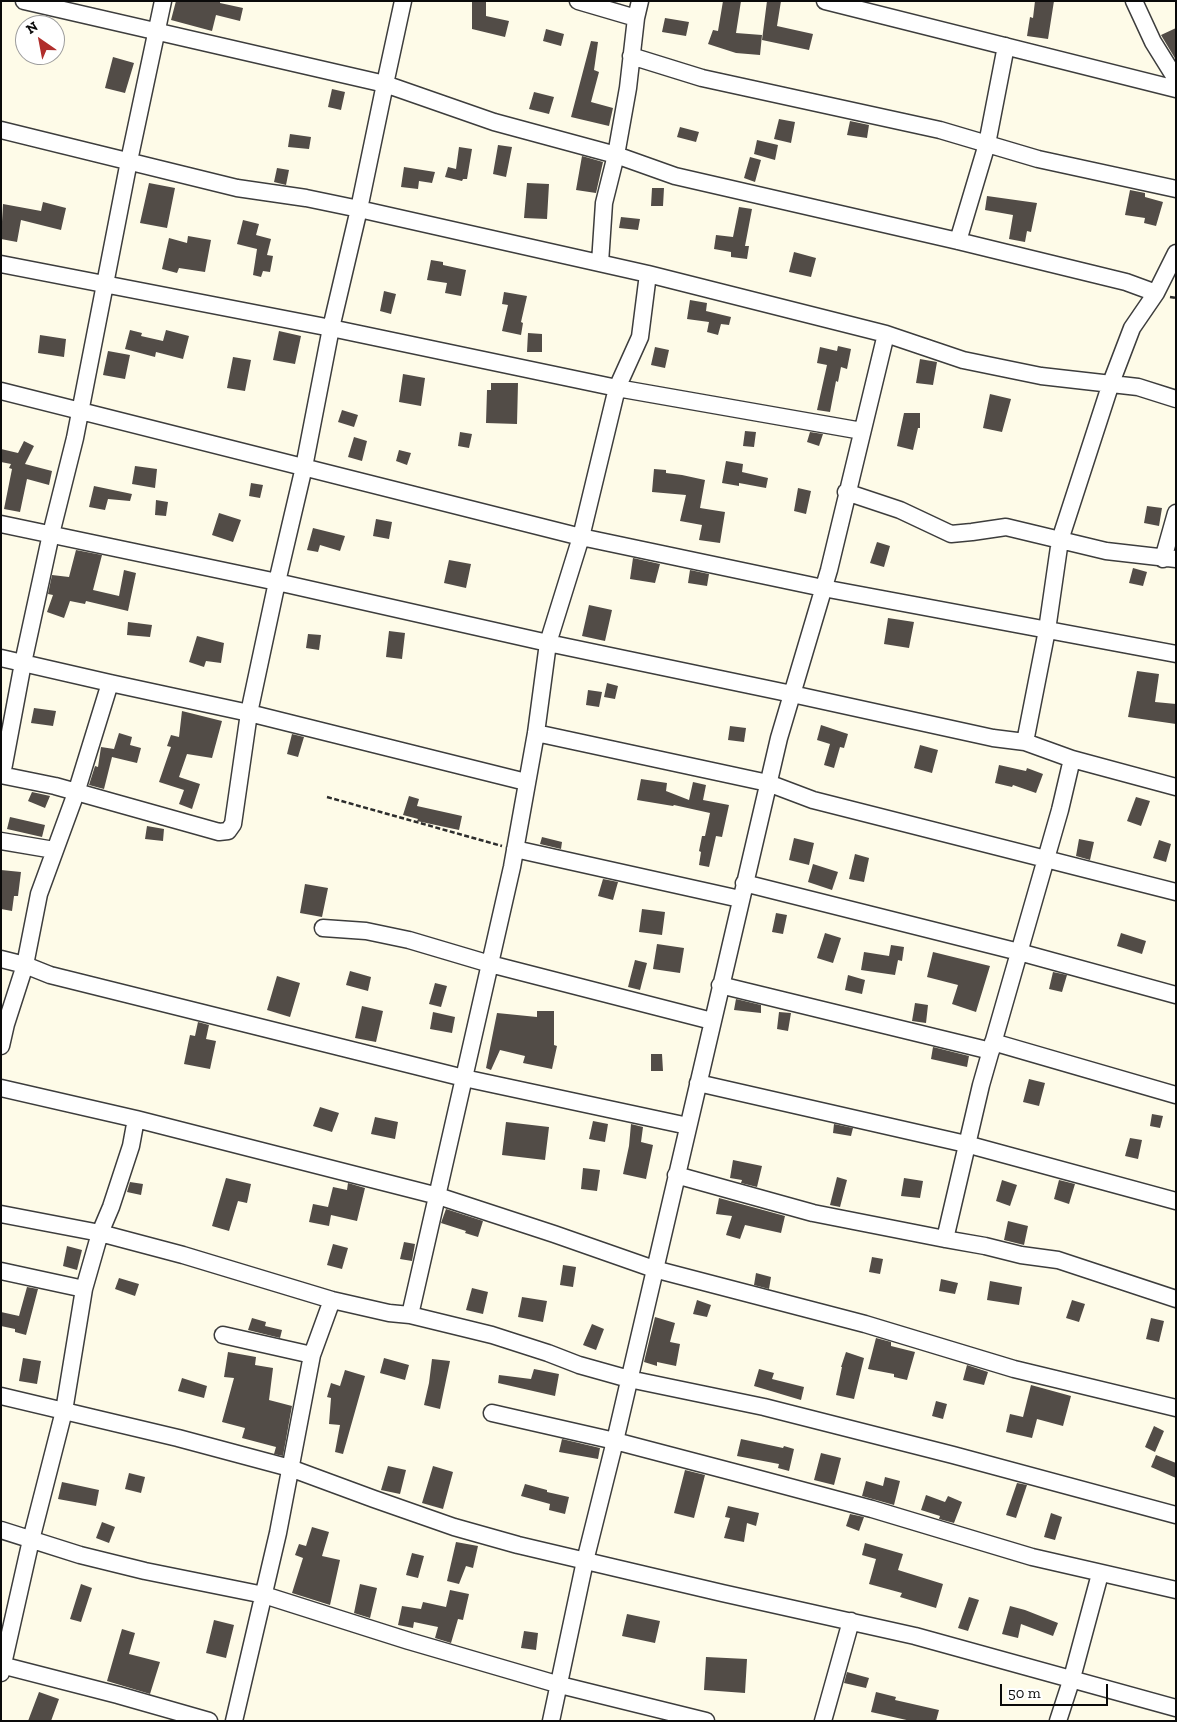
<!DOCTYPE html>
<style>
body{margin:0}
#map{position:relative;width:1177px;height:1722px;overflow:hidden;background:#fefbe8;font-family:"Zilla Slab",serif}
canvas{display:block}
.frame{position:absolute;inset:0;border:2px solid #0a0a0a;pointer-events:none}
.north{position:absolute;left:15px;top:15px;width:50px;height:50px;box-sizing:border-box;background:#fff;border:1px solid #9d9d9d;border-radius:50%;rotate:327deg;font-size:14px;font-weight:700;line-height:20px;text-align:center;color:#0a0a0a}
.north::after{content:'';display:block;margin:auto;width:18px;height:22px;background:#b02e2c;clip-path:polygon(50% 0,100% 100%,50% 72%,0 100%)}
.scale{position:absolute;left:1000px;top:1684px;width:108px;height:22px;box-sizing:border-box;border:2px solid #0a0a0a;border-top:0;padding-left:6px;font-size:15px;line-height:18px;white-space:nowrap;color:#0a0a0a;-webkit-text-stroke:4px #fff;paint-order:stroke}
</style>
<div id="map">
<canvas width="1177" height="1722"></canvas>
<div class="frame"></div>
<div class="north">N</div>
<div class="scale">50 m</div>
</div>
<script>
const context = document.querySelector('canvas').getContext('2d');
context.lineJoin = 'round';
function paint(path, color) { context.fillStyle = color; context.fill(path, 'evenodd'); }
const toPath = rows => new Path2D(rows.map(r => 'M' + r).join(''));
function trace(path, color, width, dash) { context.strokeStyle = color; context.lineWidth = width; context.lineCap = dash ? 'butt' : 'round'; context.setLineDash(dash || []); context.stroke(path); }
paint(toPath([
 [176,1,220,1,220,3,243,8,240,21,216,15,212,31,171,20],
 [472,1,486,1,486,16,509,21,505,37,472,29],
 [723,1,741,1,736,33,762,35,760,55,736,53,708,44,713,30,718,31],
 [767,1,781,1,777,26,813,34,809,50,762,40],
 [1035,1,1054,1,1048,39,1027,36,1030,17,1033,18],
 [665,18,689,22,686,36,662,32],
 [1176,28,1176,60,1161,35],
 [546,29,564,34,561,46,543,41],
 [591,41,598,42,594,70,599,72,591,102,613,108,609,126,571,117],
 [113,57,134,63,125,93,105,88],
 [332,89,345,92,341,110,328,107],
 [534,92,554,97,549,114,529,109],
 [779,119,795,122,791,143,774,139],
 [850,121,869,125,867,138,847,135],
 [680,127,699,132,696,142,677,137],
 [290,134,311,137,309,149,288,147],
 [757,140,778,145,775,160,754,154],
 [498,145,512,147,506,177,493,174],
 [459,147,472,149,467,179,463,179,462,181,445,177,448,167,456,169],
 [582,156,603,162,596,193,576,190],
 [750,157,761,160,755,182,744,178],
 [404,167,435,172,432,183,419,181,418,189,401,187],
 [277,168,289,170,286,185,274,182],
 [149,183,175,188,167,228,140,223],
 [527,183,549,184,547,219,524,218],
 [652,188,664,188,663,206,651,206],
 [1130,190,1145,193,1145,197,1163,202,1156,226,1144,223,1145,218,1125,215],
 [987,196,1037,203,1031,232,1027,231,1025,242,1009,239,1013,215,985,210],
 [43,202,66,208,61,230,21,220,17,242,1,239,3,204,41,211],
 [739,207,752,209,745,246,749,246,747,259,731,257,731,252,714,249,716,235,733,237],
 [621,217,640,219,638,230,619,228],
 [243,220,259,224,256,235,271,239,267,255,273,256,270,272,263,271,261,277,253,275,257,249,237,244],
 [188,236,211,240,205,272,179,268,177,273,162,269,169,238,187,243],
 [794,252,816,258,811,277,789,272],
 [431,260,443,262,443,265,466,270,461,296,445,293,447,283,427,280],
 [384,291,396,294,391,314,380,311],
 [504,292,527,296,521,322,523,323,521,335,502,331,508,305,502,304],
 [690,300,707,303,706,311,731,317,729,325,721,324,718,335,707,332,709,322,687,319],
 [130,330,142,333,141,336,163,341,166,330,189,336,183,359,156,352,155,357,125,349],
 [279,331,301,336,295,364,273,360],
 [528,333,542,334,542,352,527,352],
 [40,335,66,339,64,357,38,353],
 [838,346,851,349,847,369,841,367,838,382,836,381,830,412,817,410,827,365,817,363,820,347,837,351],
 [655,347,669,350,665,368,651,365],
 [108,351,130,355,125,379,103,375],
 [233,357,251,360,245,391,227,388],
 [920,359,937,362,933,385,916,383],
 [403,374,425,378,421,406,399,402],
 [491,383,518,383,517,424,486,423,487,390,491,390],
 [990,394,1011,399,1002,432,983,428],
 [342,410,358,415,354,427,338,422],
 [904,413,920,413,920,428,918,428,913,450,897,446],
 [745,431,756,432,754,447,743,446],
 [460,432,472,434,469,448,458,446],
 [810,432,823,434,819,446,807,442],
 [354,437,367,441,362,461,348,457],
 [24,441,34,446,25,464,52,471,49,485,27,479,20,512,4,509,12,469,9,468,11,464,1,462,1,449,18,453],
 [399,450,411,453,407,465,396,461],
 [726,461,743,464,742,472,768,478,766,488,739,483,739,486,722,483],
 [135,466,157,469,155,488,132,484],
 [654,469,666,470,666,473,682,475,705,480,700,508,725,512,720,543,699,540,702,525,680,521,686,495,652,492],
 [251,483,263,485,260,498,249,496],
 [94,486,132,494,130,501,108,499,105,510,89,507],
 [798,488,811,491,806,514,794,511],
 [156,500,168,502,166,516,155,515],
 [1147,506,1162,508,1159,526,1144,523],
 [219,513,241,520,233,542,212,535],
 [376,519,392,522,389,539,373,536],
 [313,528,345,536,340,551,320,545,318,552,307,550],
 [877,542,890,546,884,567,870,563],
 [76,550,102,555,93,590,119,596,124,570,136,573,128,611,86,601,85,604,70,601,64,618,47,612,53,595,48,594,52,575,69,577],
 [633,558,660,564,655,583,630,579],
 [449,560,471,564,466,588,444,583],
 [1133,568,1147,572,1143,586,1129,583],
 [690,570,709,574,707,586,688,583],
 [589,605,612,610,605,641,582,636],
 [888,618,914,622,909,648,884,644],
 [128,622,152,625,150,637,127,635],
 [389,631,405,633,402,659,386,657],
 [308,634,321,635,319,650,306,648],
 [197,636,224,643,221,663,206,661,204,667,189,662],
 [1137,671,1159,674,1155,702,1176,704,1176,724,1128,717],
 [607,683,618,686,615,699,604,697],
 [588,690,602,692,599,707,586,705],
 [34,708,56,711,53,726,31,723],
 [182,711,222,721,212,758,187,754,179,777,200,784,192,809,179,804,184,790,159,782,171,747,167,746,171,735,179,737],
 [821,725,848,734,844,748,840,747,834,768,824,765,830,744,817,740],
 [730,726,746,728,744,742,728,740],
 [119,733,132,737,130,745,141,748,137,763,112,757,104,789,89,785,95,766,98,767,101,747,114,749],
 [292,734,304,737,298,757,287,754],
 [920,745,938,750,932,773,914,768],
 [999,765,1026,771,1027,768,1043,774,1036,793,1013,785,1012,787,995,783],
 [641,779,667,783,666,791,689,800,693,782,706,785,703,800,729,805,722,837,716,836,709,867,699,865,701,852,699,851,702,836,705,836,710,813,674,805,673,806,637,800],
 [32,792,50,796,45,808,28,801],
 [409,796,419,799,417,806,462,816,459,830,417,821,418,819,403,815],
 [1136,797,1150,801,1141,826,1127,821],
 [10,817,45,825,42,837,7,829],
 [147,826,164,829,163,841,145,839],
 [542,837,562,842,561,849,540,844],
 [794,838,814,843,809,865,789,860],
 [1079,839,1094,842,1090,860,1076,856],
 [1159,840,1171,844,1166,862,1153,858],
 [855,854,869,858,864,882,849,879],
 [813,864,838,872,832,890,808,882],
 [1,870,21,872,18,896,14,896,12,911,1,909],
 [603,879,618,882,613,900,598,896],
 [305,884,328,888,322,917,300,913],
 [642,909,665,912,662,935,639,932],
 [776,913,787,915,783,934,772,932],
 [825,933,841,938,833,963,817,958],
 [1121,933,1146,941,1142,954,1117,946],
 [657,944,684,948,680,973,653,969],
 [891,945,904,947,902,961,898,960,895,975,861,970,864,952,889,956],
 [933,952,990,966,976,1012,952,1004,958,985,927,977],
 [635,960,647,963,640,990,628,987],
 [350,971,371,977,368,991,346,985],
 [1053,972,1067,975,1062,992,1049,989],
 [848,975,865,980,862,994,845,990],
 [277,976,300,983,290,1017,267,1010],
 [435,983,447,986,441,1007,429,1004],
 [736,999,761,1005,761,1013,734,1010],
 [915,1003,928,1005,926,1023,912,1021],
 [362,1006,383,1011,376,1042,355,1038],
 [537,1011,554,1011,554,1045,557,1046,552,1069,523,1063,525,1056,500,1050,491,1070,486,1068,497,1013,537,1017],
 [433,1012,455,1017,452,1033,430,1029],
 [779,1012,791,1013,788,1031,777,1029],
 [198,1022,209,1025,206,1039,216,1041,210,1069,184,1064,190,1035,195,1036],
 [933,1047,969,1056,967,1067,931,1059],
 [651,1054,662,1054,663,1071,651,1071],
 [1029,1079,1045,1083,1039,1106,1023,1102],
 [320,1107,339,1113,332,1132,313,1126],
 [1152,1114,1163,1116,1160,1128,1150,1126],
 [375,1117,398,1122,395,1139,371,1134],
 [593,1121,608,1124,605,1142,589,1139],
 [506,1122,549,1127,545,1160,502,1155],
 [631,1124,643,1127,641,1142,653,1145,646,1179,623,1174,629,1146],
 [834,1124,853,1128,851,1136,833,1133],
 [1130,1138,1142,1140,1138,1159,1125,1156],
 [733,1160,762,1166,757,1187,741,1183,742,1180,730,1178],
 [583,1168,600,1170,597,1191,581,1189],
 [837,1177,847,1180,840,1207,830,1205],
 [226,1178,251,1184,247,1203,238,1201,229,1231,212,1226],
 [904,1178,923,1181,920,1198,901,1196],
 [1002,1180,1017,1185,1010,1206,996,1201],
 [1059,1180,1075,1184,1069,1204,1054,1199],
 [130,1182,143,1184,141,1195,127,1192],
 [348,1183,365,1188,357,1221,331,1215,329,1226,309,1222,313,1204,328,1207,333,1187,347,1190],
 [719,1198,785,1216,781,1233,745,1225,740,1239,726,1235,732,1216,716,1214],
 [446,1209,483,1221,478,1237,465,1233,466,1231,441,1223],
 [1008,1221,1028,1226,1024,1245,1004,1240],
 [404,1242,415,1244,412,1261,400,1259],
 [333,1244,348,1248,342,1269,327,1265],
 [67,1246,82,1250,77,1270,63,1266],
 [872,1257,883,1259,880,1274,869,1272],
 [563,1265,576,1267,573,1287,560,1285],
 [756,1273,771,1277,769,1289,754,1285],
 [119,1278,139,1284,135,1296,115,1289],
 [941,1279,958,1283,955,1294,939,1291],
 [990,1281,1022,1287,1019,1305,987,1300],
 [27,1287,38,1289,26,1335,15,1332,15,1329,1,1326,1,1312,19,1316],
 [472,1288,488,1292,483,1314,466,1310],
 [522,1297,547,1301,543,1322,518,1317],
 [697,1300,711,1305,707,1317,693,1314],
 [1072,1300,1085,1304,1079,1322,1066,1318],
 [655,1317,675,1323,670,1342,680,1344,676,1366,657,1362,657,1366,644,1362],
 [252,1318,266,1322,265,1326,282,1330,280,1338,248,1330],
 [1151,1318,1164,1321,1159,1342,1146,1339],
 [592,1324,604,1329,596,1350,583,1345],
 [876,1338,891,1342,891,1346,915,1352,907,1380,894,1377,894,1374,868,1369],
 [228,1352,256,1357,255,1365,273,1368,269,1400,292,1406,283,1456,274,1454,276,1447,242,1438,245,1428,222,1422,234,1378,224,1377],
 [846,1352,864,1358,854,1399,836,1395,842,1367,841,1367],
 [23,1358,41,1361,37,1384,19,1381],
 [384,1358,409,1365,405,1380,380,1373],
 [432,1359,450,1361,440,1409,424,1405,429,1383],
 [967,1365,988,1372,984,1385,963,1380],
 [534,1369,559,1374,555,1396,498,1383,499,1375,531,1379],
 [759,1369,774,1373,772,1379,804,1387,801,1400,754,1386],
 [345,1370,365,1376,343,1454,335,1452,340,1425,329,1424,331,1398,327,1397,331,1383,340,1386],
 [182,1378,207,1386,204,1398,178,1391],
 [1031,1385,1071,1396,1063,1426,1037,1419,1032,1438,1006,1432,1010,1414,1023,1417],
 [936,1401,947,1404,943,1419,932,1416],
 [1154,1426,1164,1431,1155,1452,1145,1447],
 [562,1439,600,1448,598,1459,559,1452],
 [741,1439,783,1448,784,1446,794,1449,789,1471,778,1468,779,1464,737,1456],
 [821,1453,841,1458,834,1485,814,1480],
 [1156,1455,1176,1463,1176,1478,1151,1467],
 [388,1466,406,1470,400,1494,381,1490],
 [433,1466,453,1472,443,1509,422,1503],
 [685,1470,705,1475,694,1518,674,1513],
 [129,1473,145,1477,141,1493,125,1489],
 [885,1477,900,1481,894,1505,862,1496,866,1481,883,1486],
 [62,1482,99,1490,96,1506,58,1499],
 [1017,1483,1027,1485,1016,1518,1006,1515],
 [525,1484,547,1490,547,1492,569,1497,565,1514,549,1510,550,1504,521,1496],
 [926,1495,945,1502,948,1496,962,1502,954,1523,939,1519,940,1516,921,1510],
 [728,1506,759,1513,756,1526,747,1523,744,1542,724,1538,730,1518,725,1517],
 [1051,1513,1062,1517,1055,1540,1044,1537],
 [850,1514,864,1517,859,1531,846,1526],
 [102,1522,115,1527,109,1543,96,1538],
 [312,1527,329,1532,322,1556,340,1560,330,1605,292,1593,303,1558,295,1555,299,1544,306,1546],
 [456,1542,478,1546,473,1568,466,1566,459,1584,447,1581],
 [865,1543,903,1554,898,1570,943,1584,936,1608,900,1597,902,1593,869,1584,876,1559,862,1555],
 [412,1553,424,1556,418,1578,406,1575],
 [81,1584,92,1588,81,1622,70,1619],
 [360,1584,377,1588,370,1618,354,1613],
 [450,1590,469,1594,463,1620,458,1619,451,1643,435,1638,438,1627,414,1622,413,1628,398,1625,402,1606,421,1609,423,1602,446,1607],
 [969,1597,979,1600,968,1631,958,1628],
 [1010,1606,1025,1610,1058,1623,1053,1636,1021,1624,1018,1638,1002,1634],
 [627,1614,660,1621,655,1643,622,1636],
 [214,1620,234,1625,226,1658,206,1653],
 [122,1629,135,1633,129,1654,160,1662,150,1694,107,1681],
 [524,1631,538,1633,536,1650,521,1648],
 [706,1657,747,1659,745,1693,704,1690],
 [847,1672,869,1678,866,1688,844,1683],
 [39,1692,59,1699,51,1721,28,1721],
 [876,1692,896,1697,895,1700,939,1710,936,1721,911,1721,871,1712]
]), '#524c47');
const street = toPath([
 [24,1,385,84,494,122,616,155,675,176,958,241,1126,282,1156,293],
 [578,1,636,18],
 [825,1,1176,89],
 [1134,1,1153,42,1176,79],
 [631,56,702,78,940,130,1038,159,1176,189],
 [1,130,237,188,306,198,359,209,648,274,886,334,963,360,1041,376,1138,387,1176,399],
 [958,241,987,144,1006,46],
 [600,263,604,203,616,155,628,88,636,18,640,1],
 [1,264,331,328,617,388,862,431],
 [1,391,581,537,823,588,1176,654],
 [846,492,900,510,951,534,972,532,1006,527,1106,551,1176,559],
 [1,524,277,582,548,643,792,694,993,738,1025,742,1072,759,1060,810,981,1085,945,1239],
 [1163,559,1176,513],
 [1,658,110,683,249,713,526,782],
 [536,733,768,783,813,800,1176,892],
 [1025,742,1047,630,1060,540,1111,383,1132,328,1156,293,1176,253],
 [1072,759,1176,787],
 [1,775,55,786,219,832,228,831,233,824,249,713,262,652,277,582,304,467,331,328,359,209,385,84,403,1],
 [2,775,23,663,51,534,75,438,129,161,163,1],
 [1,841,54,850],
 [515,849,740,899],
 [744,883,1019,952,1176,995],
 [323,928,366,931,409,940,490,964,712,1021],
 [1,959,25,965,50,975,464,1078,688,1126],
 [720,985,991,1051],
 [993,1042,1176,1095],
 [1,1046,6,1024,25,965,39,894,76,793,110,683],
 [698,1083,966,1144,1176,1201],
 [1,1088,136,1119,438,1196,554,1234,654,1269,865,1324,1014,1369,1176,1408],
 [676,1175,813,1213,945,1239,985,1246,1021,1255,1058,1260,1176,1299],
 [1,1214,100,1233,183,1255,332,1300,389,1313,410,1315,492,1335,548,1353,579,1365,629,1379,764,1407,953,1455,1176,1515],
 [1,1271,84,1289],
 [410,1315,512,867,536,733,548,643,581,537,617,388,640,337,648,274],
 [223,1335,312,1355],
 [1,1396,178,1438,290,1468,374,1499,454,1527,518,1545,722,1593,915,1636,1176,1708],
 [492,1413,615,1441,737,1473,872,1509,1032,1557,1176,1590],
 [1,1530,80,1555,145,1571,264,1595,409,1641,560,1685,706,1721],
 [1,1665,118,1695,209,1721],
 [1,1673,31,1540,64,1411,84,1289,100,1233,111,1207,131,1146,136,1119],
 [234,1721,278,1533,312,1355,332,1300],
 [551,1721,585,1561,615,1441,779,738,829,570,886,334],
 [823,1721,851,1621],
 [1058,1721,1072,1678,1100,1574]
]);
trace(street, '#3d3d3d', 19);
trace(toPath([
 [1170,297,1176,298],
 [327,797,502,846]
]), '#2c2c2c', 2.5, [5, 2.5]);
trace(street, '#fff', 16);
</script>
